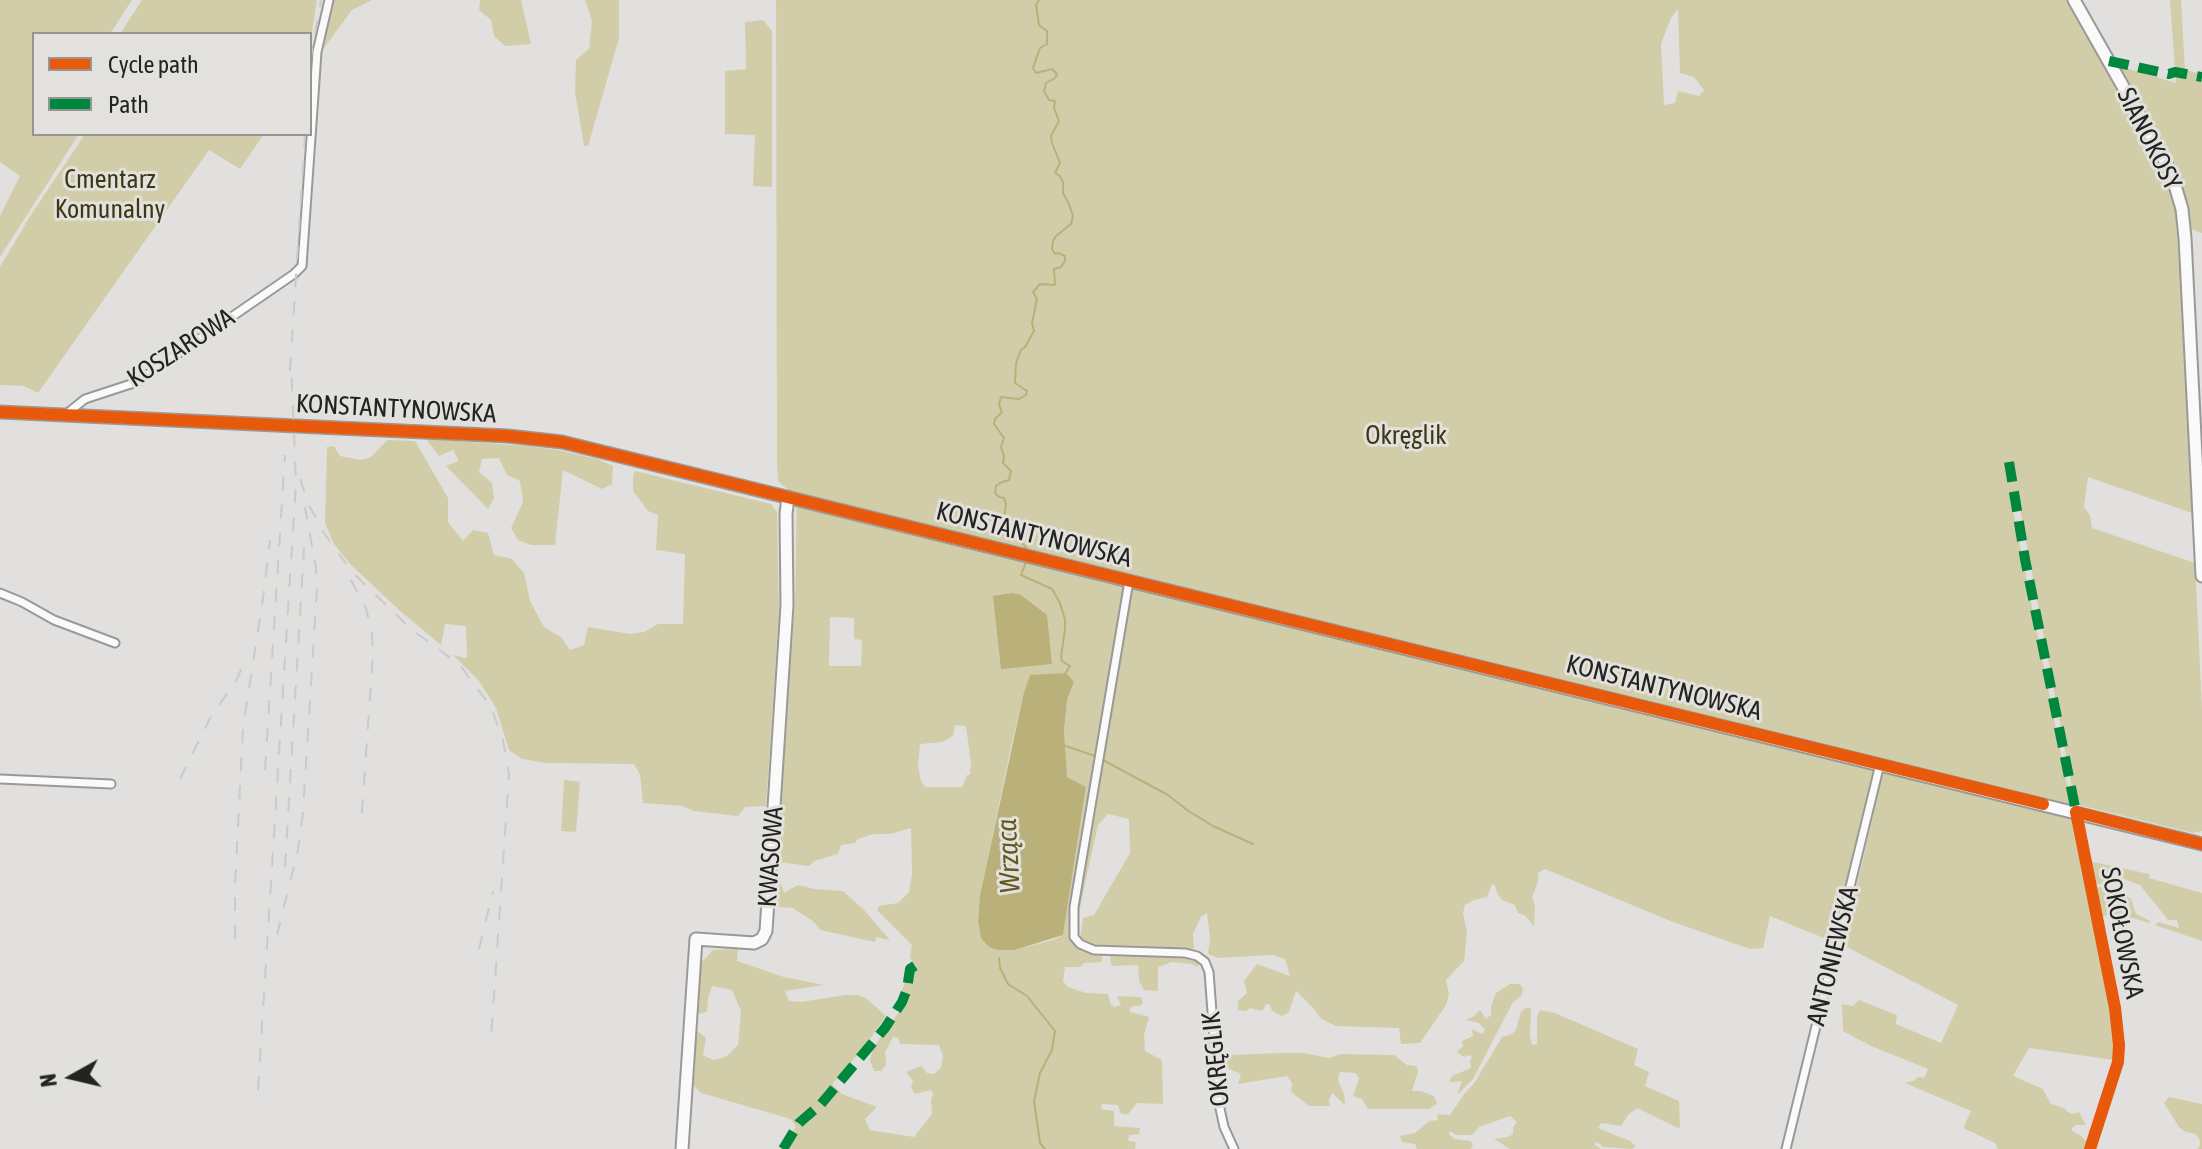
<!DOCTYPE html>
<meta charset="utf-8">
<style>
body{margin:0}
#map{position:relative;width:2202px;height:1149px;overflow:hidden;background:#e1e0de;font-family:"Asap Condensed",sans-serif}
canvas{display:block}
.legend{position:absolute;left:32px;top:32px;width:280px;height:104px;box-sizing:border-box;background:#e2e1dd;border:2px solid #969592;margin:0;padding:10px 14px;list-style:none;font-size:24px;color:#232322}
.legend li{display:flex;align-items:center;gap:16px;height:40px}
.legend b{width:40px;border:2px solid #969592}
.north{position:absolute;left:32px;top:1037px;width:80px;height:80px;-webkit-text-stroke:6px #e2e1dd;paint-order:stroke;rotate:262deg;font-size:22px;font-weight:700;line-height:32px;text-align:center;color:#232322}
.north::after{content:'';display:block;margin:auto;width:28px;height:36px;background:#232322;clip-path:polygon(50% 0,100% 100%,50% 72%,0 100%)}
</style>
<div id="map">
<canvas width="2202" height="1149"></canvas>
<ul class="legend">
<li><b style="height:10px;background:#e8590c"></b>Cycle path</li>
<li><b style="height:10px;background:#00873e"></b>Path</li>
</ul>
<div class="north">N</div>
</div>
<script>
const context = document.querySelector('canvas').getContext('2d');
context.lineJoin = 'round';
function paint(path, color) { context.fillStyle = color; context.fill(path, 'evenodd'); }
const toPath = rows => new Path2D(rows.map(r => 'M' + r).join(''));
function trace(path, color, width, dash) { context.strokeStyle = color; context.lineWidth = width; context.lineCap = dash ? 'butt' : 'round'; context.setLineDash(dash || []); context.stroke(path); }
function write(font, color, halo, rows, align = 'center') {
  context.font = font + ' "Asap Condensed",sans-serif'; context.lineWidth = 6; context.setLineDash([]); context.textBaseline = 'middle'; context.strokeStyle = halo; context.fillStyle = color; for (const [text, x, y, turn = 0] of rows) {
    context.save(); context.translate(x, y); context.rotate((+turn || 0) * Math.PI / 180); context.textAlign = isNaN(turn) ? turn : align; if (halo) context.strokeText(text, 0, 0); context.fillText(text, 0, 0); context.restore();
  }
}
paint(toPath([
 [0,0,132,0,110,34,34,34,34,134,79,134,0,257,0,216,20,176,0,162],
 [142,0,317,0,310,44,310,34,120,34],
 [334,0,372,0,352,10,324,48,322,46,326,25],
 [480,0,521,0,531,44,505,46,494,36,491,20,479,10],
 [585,0,619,0,619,38,588,146,584,146,575,92,576,60,589,49,592,21],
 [776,0,2068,0,2158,157,2175,202,2179,225,2185,316,2183,336,2187,360,2185,373,2189,396,2195,514,2088,477,2084,507,2090,515,2092,528,2195,563,2202,708,2202,831,2193,833,2075,804,2019,503,2011,500,2108,994,2114,1038,2114,1060,2029,1048,2013,1076,2043,1089,2051,1104,2066,1109,2066,1111,2072,1114,2079,1112,2086,1125,2076,1125,2072,1128,2072,1131,2080,1135,2086,1141,2087,1149,1998,1149,1995,1143,1965,1129,1964,1126,1971,1111,1905,1083,1913,1081,1918,1077,1924,1078,1928,1069,1871,1046,1843,1031,1842,1004,1853,1006,1859,1000,1897,1015,1896,1024,1941,1043,1958,1005,1843,945,1875,807,1867,804,1831,941,1770,916,1763,948,1750,949,1673,922,1545,869,1538,873,1538,882,1532,898,1535,905,1534,927,1526,916,1518,913,1515,905,1502,900,1497,893,1495,886,1492,884,1487,897,1474,900,1465,905,1463,913,1467,933,1464,961,1446,980,1449,995,1446,1005,1420,1043,1401,1044,1399,1028,1336,1026,1320,1018,1315,1010,1296,991,1289,1012,1282,1016,1272,1011,1270,1005,1266,1004,1262,1011,1250,1008,1246,1011,1238,1010,1238,1001,1247,993,1244,981,1257,964,1290,976,1285,959,1273,955,1218,958,1208,954,1210,938,1207,913,1201,917,1193,934,1194,948,1191,950,1102,947,1102,962,1084,963,1080,967,1065,967,1063,981,1068,987,1086,993,1108,994,1111,1005,1115,1007,1121,1005,1117,996,1141,997,1143,1003,1140,1006,1133,1006,1129,1009,1131,1012,1149,1017,1144,1035,1145,1051,1162,1060,1163,1104,1137,1103,1128,1114,1121,1114,1118,1105,1102,1104,1101,1109,1114,1111,1114,1126,1140,1128,1139,1134,1129,1135,1128,1141,1136,1142,1135,1149,780,1149,796,1127,791,1119,701,1093,691,1083,696,1030,706,1038,703,1055,713,1060,726,1057,738,1045,741,1011,732,990,712,986,708,999,707,1012,695,1015,699,965,713,950,738,949,737,961,784,977,824,985,785,991,789,1001,801,1002,845,995,857,995,866,998,886,1016,865,1046,832,1084,842,1094,877,1107,865,1119,870,1130,914,1137,932,1114,931,1100,933,1094,931,1090,915,1094,911,1087,913,1081,906,1072,921,1066,927,1073,934,1074,941,1068,943,1056,939,1045,900,1044,898,1038,893,1037,885,1052,886,1065,881,1071,874,1071,870,1061,873,1048,906,1002,899,998,913,962,910,958,912,945,877,910,879,906,898,903,909,892,912,874,911,828,890,834,873,834,858,839,855,843,841,845,838,854,814,861,809,866,778,862,781,803,780,784,795,602,797,494,786,488,778,481,777,465],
 [1678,9,1680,73,1694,77,1704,90,1699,96,1678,91,1675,103,1664,105,1661,44,1671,18],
 [830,617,854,618,854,639,862,640,861,666,829,666],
 [1030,675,1074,682,1067,700,1064,731,1065,759,1067,777,1086,788,1063,935,1053,940,1015,950,981,938,978,921,980,895,1010,752,1024,692],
 [955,725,966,726,971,764,970,775,967,775,962,787,925,787,921,781,918,766,920,744,942,742,953,736],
 [1108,814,1129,819,1130,853,1094,915,1083,918,1080,939,1076,928,1088,870,1098,825],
 [2170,0,2181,0,2185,70,2202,74,2202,233,2188,228,2182,193,2165,148,2119,66,2176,83],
 [763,20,772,31,772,187,753,186,755,135,725,134,725,71,746,69,745,22],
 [85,134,264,134,240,169,209,150,38,393,24,386,0,385,0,267,29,218],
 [426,439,527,446,558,450,597,459,613,466,612,484,602,489,563,470,555,545,531,545,518,540,511,528,523,502,520,481,507,475,499,458,482,459,479,472,492,483,494,498,488,509,446,466,459,461,453,450,439,456],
 [387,440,415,441,448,498,448,522,463,541,473,530,488,533,494,555,512,559,524,573,530,601,544,627,561,637,570,650,584,645,588,627,630,634,644,632,658,624,683,624,685,554,656,550,658,515,648,511,633,491,633,476,635,471,771,504,777,512,779,611,766,806,745,807,738,816,693,811,683,806,643,803,640,775,634,764,546,763,522,759,509,750,496,708,479,681,453,655,467,658,466,626,445,624,441,645,399,610,350,564,334,544,325,523,327,447,334,446,340,456,361,460,371,457],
 [564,780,580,782,576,832,561,831],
 [2089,861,2149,874,2149,878,2202,893,2202,941,2155,925,2158,922,2179,928,2177,920,2168,920,2140,885,2124,879,2120,874,2109,874,2106,883,2093,885],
 [781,884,784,893,798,885,815,889,843,891,864,910,890,940,876,937,875,942,820,930,814,922,793,908,777,907,776,885],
 [2105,886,2123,893,2131,899,2136,914,2150,921,2149,923,2133,918,2119,919,2106,915,2100,918,2094,888],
 [1109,953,1184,956,1196,959,1199,963,1197,967,1191,964,1172,962,1158,967,1158,991,1144,990,1139,981,1138,965,1112,966],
 [1510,984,1520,984,1523,989,1522,995,1513,1002,1473,1079,1457,1095,1462,1081,1449,1082,1452,1076,1471,1068,1470,1061,1472,1057,1470,1055,1464,1057,1457,1052,1463,1046,1462,1041,1473,1036,1472,1029,1482,1034,1485,1030,1479,1023,1465,1020,1473,1017,1480,1010,1486,1019,1491,1015,1491,1006,1496,993],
 [1526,1008,1531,1008,1530,1035,1532,1045,1537,1044,1537,1017,1540,1010,1555,1013,1638,1049,1634,1065,1649,1072,1645,1086,1679,1101,1680,1129,1637,1108,1628,1115,1621,1126,1601,1123,1598,1128,1630,1141,1636,1146,1632,1149,1603,1147,1600,1144,1595,1142,1595,1145,1601,1149,1510,1149,1494,1139,1508,1137,1513,1134,1513,1128,1517,1122,1510,1116,1479,1127,1472,1135,1456,1135,1450,1131,1449,1134,1454,1139,1471,1141,1473,1147,1470,1149,1417,1149,1415,1144,1402,1142,1400,1136,1415,1133,1429,1121,1438,1120,1437,1114,1450,1115,1465,1093,1475,1082,1502,1037,1512,1034,1516,1030,1521,1012],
 [1282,1053,1304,1053,1329,1058,1341,1054,1394,1055,1407,1065,1417,1066,1418,1072,1412,1091,1421,1091,1434,1096,1437,1104,1429,1109,1368,1109,1362,1099,1353,1096,1359,1078,1355,1073,1340,1072,1338,1080,1344,1094,1345,1105,1332,1093,1329,1100,1330,1106,1309,1106,1291,1092,1292,1083,1287,1076,1238,1084,1241,1074,1227,1068,1225,1060,1228,1055],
 [2169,1097,2202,1104,2202,1149,2197,1149,2200,1146,2200,1141,2196,1134,2186,1132,2179,1127,2164,1103]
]), '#d2cda9');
paint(toPath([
 [1012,593,1021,595,1047,615,1052,664,1001,669,993,596],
 [1066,673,1074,682,1067,700,1064,731,1067,777,1086,787,1063,935,1015,950,998,950,989,947,981,938,978,921,980,895,1024,692,1030,675]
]), '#b9b179');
trace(toPath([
 [1027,549,1016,535,998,534,995,531,995,523,998,517,1005,513,1006,504,1004,498,999,497,995,493,996,486,1000,483,1009,480,1011,471,1003,463,1004,456,1001,447,1004,438,994,424,995,419,1002,412,999,405,1001,397,1019,399,1026,395,1027,391,1015,383,1016,363,1021,350,1025,347,1034,331,1032,323,1037,299,1033,292,1040,284,1055,285,1054,269,1061,267,1065,261,1065,256,1058,253,1055,254,1052,249,1053,241,1056,236,1071,224,1073,216,1069,204,1063,193,1063,182,1060,176,1055,173,1060,163,1052,143,1051,136,1059,121,1054,108,1055,101,1049,100,1044,91,1046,83,1055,78,1057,74,1052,69,1036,73,1033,68,1040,48,1047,44,1047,31,1039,25,1036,5,1039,0],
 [1026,562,1021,575,1052,589,1060,603,1065,620,1065,629,1061,657,1062,661,1070,666,1065,674],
 [1063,745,1095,756],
 [1101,759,1168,795,1187,810,1213,826,1253,844],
 [999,958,1000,968,1008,984,1027,996,1055,1031,1052,1050,1040,1073,1034,1101,1040,1143,1045,1149]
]), '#b9b179', 2);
const street = toPath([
 [65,415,85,399,137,382,294,274,302,266,317,52,329,0],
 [1129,581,1074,907,1074,937,1080,944,1094,950,1185,953,1197,956,1205,962,1209,972,1219,1104,1224,1127,1234,1149],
 [0,593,22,602,54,620,115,643],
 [0,779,111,784],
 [2076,812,2115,1008,2119,1045,2118,1062,2090,1149],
 [1786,1149,1880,764]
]);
const secondary = toPath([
 [2074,0,2164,159,2174,182,2182,209,2185,238,2202,576],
 [0,412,508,436,562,442,2202,844],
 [682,1149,696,939,754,943,762,939,766,931,787,605,786,514,788,497]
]);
trace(street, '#9a9997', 11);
trace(secondary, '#9a9997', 15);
trace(street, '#fafafa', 7);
trace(secondary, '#fafafa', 11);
trace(toPath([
 [310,62,321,0],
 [290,371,305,134],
 [300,479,309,505,324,533,352,572,411,629,460,665,491,707,503,740,509,774,491,1039],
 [351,580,366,608,372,634,373,654,361,826],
 [265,770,285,455],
 [180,779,210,718,236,681,247,656],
 [285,867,304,548],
 [277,935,298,850,303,812,317,588,316,568,305,507],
 [235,939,235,886,243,727,263,598,270,540],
 [479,949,493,891],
 [258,1090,296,482,291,361]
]), '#cacaca', 2, [14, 14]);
trace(toPath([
 [2109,61,2169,74,2175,72,2202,77],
 [2009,462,2025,559,2076,812],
 [783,1149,799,1123,821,1104,885,1028,902,1002,907,989,910,969,919,963]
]), '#00873e', 10, [20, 10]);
trace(toPath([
 [0,412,508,436,562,442,2043,804],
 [2076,812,2115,1008,2119,1045,2118,1062,2090,1149],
 [2076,812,2202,844]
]), '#e8590c', 12);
write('26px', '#232322', '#e2e1dd', [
 ["SIANOKOSY",2149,139,63],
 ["KOSZAROWA",181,348,-33],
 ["KONSTANTYNOWSKA",396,409,3],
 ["KONSTANTYNOWSKA",1034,535,14],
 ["KONSTANTYNOWSKA",1664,688,14],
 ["KWASOWA",771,857,-86],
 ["SOKOŁOWSKA",2122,933,79],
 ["ANTONIEWSKA",1833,956,-76],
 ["OKRĘGLIK",1216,1059,-96]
]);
write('26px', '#3c3714', '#e2e1dd', [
 ["Cmentarz",110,180],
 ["Komunalny",110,210],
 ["Okręglik",1406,436]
]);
write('italic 28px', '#61591e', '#e2e1dd', [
 ["Wrząca",1009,856,-93]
]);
</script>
